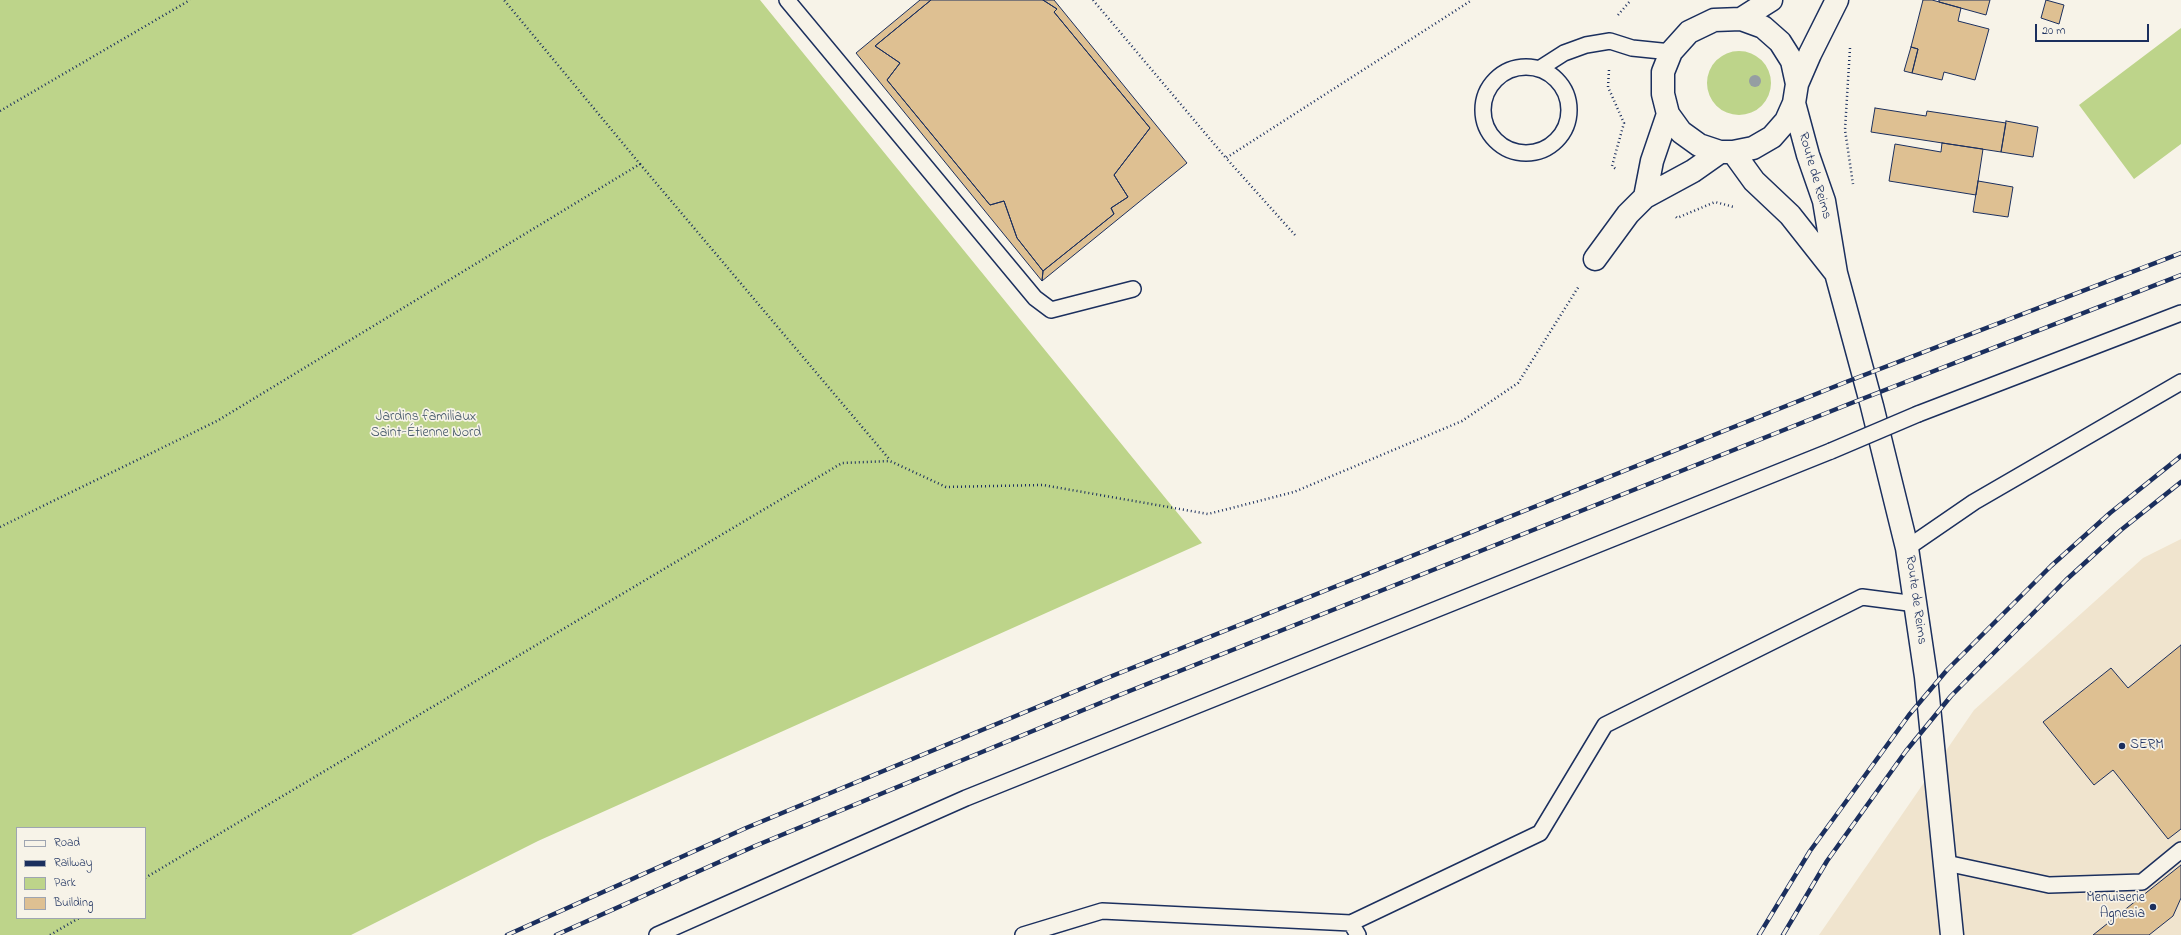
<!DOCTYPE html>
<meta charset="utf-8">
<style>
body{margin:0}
#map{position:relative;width:2181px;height:935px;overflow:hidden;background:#f7f3e8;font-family:"Indie Flower",sans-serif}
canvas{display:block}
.legend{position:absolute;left:16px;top:827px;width:130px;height:92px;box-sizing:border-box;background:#f7f3e8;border:1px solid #9fa5b1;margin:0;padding:5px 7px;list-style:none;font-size:12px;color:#1b2f5e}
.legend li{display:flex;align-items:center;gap:8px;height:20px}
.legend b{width:20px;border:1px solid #9fa5b1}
.scale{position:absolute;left:2035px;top:24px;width:114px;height:18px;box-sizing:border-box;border:2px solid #1b2f5e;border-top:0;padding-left:5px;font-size:12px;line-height:14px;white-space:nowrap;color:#1b2f5e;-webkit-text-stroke:3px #f7f3e8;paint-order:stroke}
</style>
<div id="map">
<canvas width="2181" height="935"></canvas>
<ul class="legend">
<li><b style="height:5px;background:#f7f3e8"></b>Road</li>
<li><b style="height:5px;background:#1b2f5e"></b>Railway</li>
<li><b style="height:11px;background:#bdd48a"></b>Park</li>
<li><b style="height:11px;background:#dec092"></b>Building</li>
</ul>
<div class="scale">20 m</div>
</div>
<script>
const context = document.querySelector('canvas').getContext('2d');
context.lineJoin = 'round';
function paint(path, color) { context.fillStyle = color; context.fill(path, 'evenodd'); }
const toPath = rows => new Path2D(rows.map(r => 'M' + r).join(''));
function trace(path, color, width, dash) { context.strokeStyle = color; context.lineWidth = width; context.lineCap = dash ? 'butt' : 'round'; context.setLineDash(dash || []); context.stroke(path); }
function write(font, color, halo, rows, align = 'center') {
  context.font = font + ' "Indie Flower",sans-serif'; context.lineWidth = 3.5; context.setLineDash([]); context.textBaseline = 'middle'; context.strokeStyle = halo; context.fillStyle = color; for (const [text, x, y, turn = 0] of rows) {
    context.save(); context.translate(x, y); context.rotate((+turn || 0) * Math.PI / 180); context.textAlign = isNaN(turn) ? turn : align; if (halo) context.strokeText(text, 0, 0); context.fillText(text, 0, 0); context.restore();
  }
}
paint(toPath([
 [2181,539,2181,935,1819,935,1974,710,2143,558]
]), '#f0e4ce');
paint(toPath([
 [0,0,760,0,1202,543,538,841,351,935,0,935],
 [17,828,145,828,145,918,17,918],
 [2181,28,2181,144,2134,179,2079,105],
 '1707 83a32 32 0 1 1 64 0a32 32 0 1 1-64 0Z'
]), '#bdd48a');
const building = toPath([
 [920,0,931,0,875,46,900,63,887,80,990,205,1004,201,1017,238,1043,271,1042,281,856,53,920,0],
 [931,0,1043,0,1057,9,1054,12,1150,128,1114,175,1128,197,1111,208,1114,214,1043,271,1017,238,1004,201,990,205,887,80,900,63,875,46,931,0],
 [1043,0,1054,0,1187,163,1042,281,1043,271,1114,214,1111,208,1128,197,1114,175,1150,128,1054,12,1057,9,1043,0],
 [1923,0,1932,0,1961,8,1958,21,1989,29,1975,80,1944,72,1942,80,1912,73,1918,49,1911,47,1923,0],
 [1939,0,1990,0,1986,15,1939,2,1939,0],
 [2046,0,2064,5,2059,24,2041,18,2046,0],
 [1911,47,1918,49,1912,73,1904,71,1911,47],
 [1875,108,1926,116,1927,111,2006,123,2001,152,1871,132,1875,108],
 [2006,121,2038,127,2033,157,2001,152,2006,121],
 [1942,143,1983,149,1976,195,1889,181,1895,144,1941,152,1942,143],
 [1978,181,2013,187,2008,217,1973,212,1978,181],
 [2181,645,2181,829,2168,839,2113,770,2094,785,2043,722,2111,668,2128,688,2181,645],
 [2181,865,2181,898,2173,916,2149,935,2093,935,2181,865]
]);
paint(building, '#dec092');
trace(building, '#1b2f5e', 1);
const service = toPath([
 [787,0,1035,298,1051,310,1133,289],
 '1483 110a43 43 0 1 1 86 0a43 43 0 1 1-86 0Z',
 [1539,69,1564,53,1586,45,1610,41,1632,48,1671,52],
 [1918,414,2181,313],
 [1907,548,1974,502,2181,382],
 [1946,863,2049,885,2142,882,2181,850],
 [1351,923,1358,935],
 [657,935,966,798,1831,451],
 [1023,935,1102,911,1351,923,1540,833,1605,725,1862,597,1916,604]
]);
const minor = toPath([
 [1741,19,1771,0],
 [1797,84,1792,61,1780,42,1763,27,1741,19,1714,20,1689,32,1671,52,1663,72,1663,94,1668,114,1681,132,1699,145,1720,152,1733,152,1753,148,1772,137,1786,121,1794,103,1797,84,1810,54,1837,0],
 [1794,103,1808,155,1824,201,1836,273,1872,406,1907,548,1926,677,1952,935],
 [1733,152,1754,181,1790,215,1835,272],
 [1645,197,1652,161,1668,114],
 [1595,259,1628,214,1645,197,1693,171,1720,152]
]);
trace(service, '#1b2f5e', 18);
trace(minor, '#1b2f5e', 25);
trace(toPath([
 [1093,0,1226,158],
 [1618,15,1631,0],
 [1850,48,1845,130,1853,184],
 [1609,70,1608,87,1624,123,1612,166,1617,170],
 [0,111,190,0],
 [640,164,890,460],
 [1676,217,1677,218,1715,202,1734,207],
 [1295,235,1226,158,1472,0],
 [0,527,217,421,640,164,504,0],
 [145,878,842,463,890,461,946,487,1043,485,1208,514,1294,492,1462,421,1518,383,1579,286],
 [50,935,79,918]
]), '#1b2f5e', 2.5, [1, 3]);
trace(service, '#f7f3e8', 15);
trace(minor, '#f7f3e8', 22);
const rail = toPath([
 [507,935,746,828,1112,676,1846,382,2181,253],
 [556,935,755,846,1122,694,1849,404,2181,275],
 [1759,935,1810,851,1909,715,1947,670,2051,566,2110,513,2181,456],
 [1783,935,1827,861,1906,751,1951,696,2066,580,2121,530,2181,482]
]);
trace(rail, '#1b2f5e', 4.5);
trace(rail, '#f7f3e8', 3, [9]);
const serviceBridge = toPath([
 [1831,451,1918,414]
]);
trace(serviceBridge, '#1b2f5e', 18, []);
trace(serviceBridge, '#f7f3e8', 15);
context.fillStyle = '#959ea2';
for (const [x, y] of [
 [1755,81]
]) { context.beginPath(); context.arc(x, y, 6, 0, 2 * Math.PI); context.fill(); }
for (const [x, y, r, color] of [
 [2122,746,4,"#1b2f5e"],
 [2153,907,4,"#1b2f5e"]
]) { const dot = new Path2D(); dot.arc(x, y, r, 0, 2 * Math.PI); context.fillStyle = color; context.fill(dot); trace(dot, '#f7f3e8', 1.5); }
write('14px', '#1b2f5e', '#f7f3e8', [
 ["Route de Reims",1814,176,74],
 ["Route de Reims",1915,600,82]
]);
write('14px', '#445869', '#f7f3e8', [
 ["Jardins familiaux",426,418],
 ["Saint-Étienne Nord",426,434]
]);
write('14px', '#1b2f5e', '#f7f3e8', [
 ["SERM",2130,746],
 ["Menuiserie",2145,899,"right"],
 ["Agnesia",2145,915,"right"]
], 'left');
</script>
